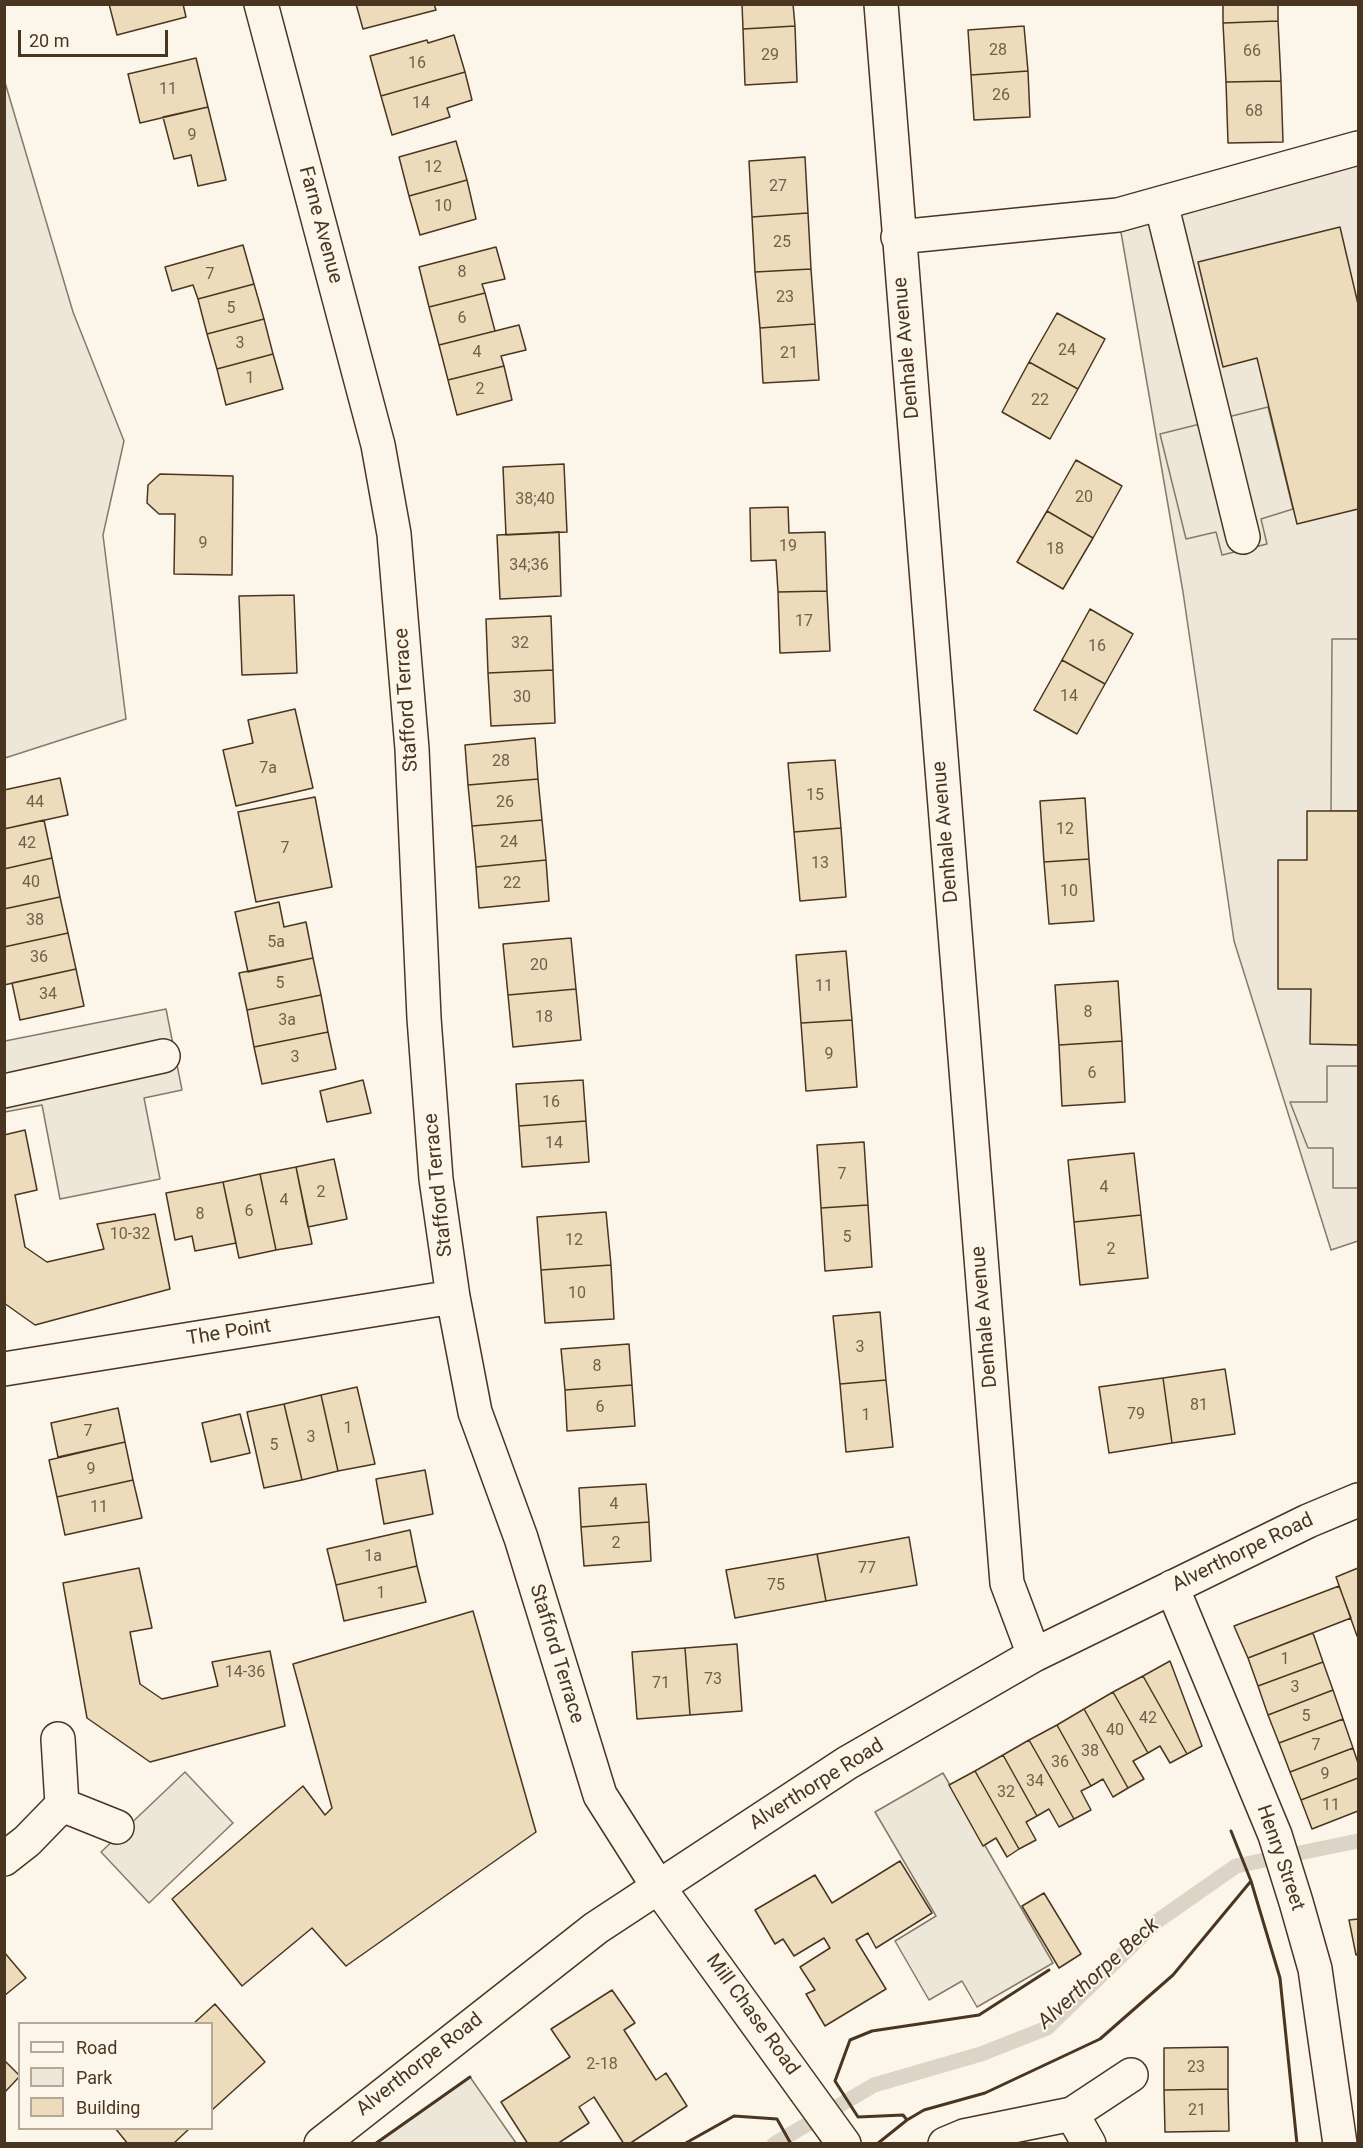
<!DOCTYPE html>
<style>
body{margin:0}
#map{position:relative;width:1363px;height:2148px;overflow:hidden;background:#fbf6e9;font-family:Roboto,sans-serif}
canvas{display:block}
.frame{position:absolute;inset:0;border:6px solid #4a3520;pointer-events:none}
.legend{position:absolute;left:18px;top:2022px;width:195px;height:108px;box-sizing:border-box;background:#fbf6e9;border:2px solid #b4a999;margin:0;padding:8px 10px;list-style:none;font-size:18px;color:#4a3520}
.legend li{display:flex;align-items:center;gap:12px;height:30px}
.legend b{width:30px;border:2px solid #b4a999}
.scale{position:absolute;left:18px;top:30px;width:150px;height:27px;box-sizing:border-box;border:3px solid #4a3520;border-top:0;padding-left:8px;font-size:18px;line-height:21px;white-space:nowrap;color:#4a3520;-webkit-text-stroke:4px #fbf6e9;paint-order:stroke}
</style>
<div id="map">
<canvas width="1363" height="2148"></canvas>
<div class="frame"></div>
<ul class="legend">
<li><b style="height:8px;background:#fbf6e9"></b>Road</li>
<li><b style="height:16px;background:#ede6d9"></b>Park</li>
<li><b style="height:16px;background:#ecdcbc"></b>Building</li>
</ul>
<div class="scale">20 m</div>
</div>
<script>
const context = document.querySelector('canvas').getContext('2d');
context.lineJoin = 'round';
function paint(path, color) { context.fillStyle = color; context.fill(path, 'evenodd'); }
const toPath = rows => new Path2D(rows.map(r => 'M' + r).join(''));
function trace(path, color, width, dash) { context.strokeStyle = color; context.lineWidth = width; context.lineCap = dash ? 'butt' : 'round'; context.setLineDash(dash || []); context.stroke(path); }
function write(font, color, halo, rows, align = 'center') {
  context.font = font + ' Roboto,sans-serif'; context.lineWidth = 4.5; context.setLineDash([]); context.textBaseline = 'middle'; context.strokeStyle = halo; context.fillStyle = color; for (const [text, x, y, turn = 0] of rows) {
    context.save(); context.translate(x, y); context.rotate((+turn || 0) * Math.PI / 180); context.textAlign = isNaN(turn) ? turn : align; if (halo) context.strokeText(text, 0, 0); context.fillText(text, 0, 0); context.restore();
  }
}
const green = toPath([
 [4,79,73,312,124,441,103,535,126,719,5,758,4,79],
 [1358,148,1358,1241,1331,1250,1234,941,1183,592,1118,215,1358,148]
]);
paint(green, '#ede6d9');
trace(green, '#887966', 1.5);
const parking = toPath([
 [1268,407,1293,509,1261,519,1267,544,1222,555,1216,532,1186,539,1160,434,1268,407],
 [1332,639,1358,639,1358,811,1331,811,1332,639],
 [166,1009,182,1090,144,1098,160,1179,60,1199,42,1105,5,1112,5,1041,166,1009],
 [1327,1066,1358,1066,1358,1188,1333,1188,1333,1148,1308,1148,1290,1102,1327,1102,1327,1066],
 [185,1772,233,1823,149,1903,101,1852,185,1772],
 [943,1773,1053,1963,977,2007,962,1981,929,2000,895,1941,936,1916,875,1812,943,1773],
 [470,2077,516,2143,375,2143,415,2115,470,2077]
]);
paint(parking, '#ede7d9');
trace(parking, '#887966', 1.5);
trace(toPath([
 [774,2144,874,2085,981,2054,1047,2028,1156,1922,1236,1866,1358,1841]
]), '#dcd4c6', 15);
const building = toPath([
 [109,4,183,4,186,17,117,35,109,4],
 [356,4,434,4,436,10,363,29,356,4],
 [742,4,793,4,795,26,743,29,742,4],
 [1223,4,1278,4,1278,21,1223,23,1223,4],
 [1278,21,1281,81,1226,82,1223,23,1278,21],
 [795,26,797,82,745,85,743,29,795,26],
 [1024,26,1028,71,971,75,968,30,1024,26],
 [454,35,465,72,381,96,370,56,427,40,428,43,454,35],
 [196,58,208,107,140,123,128,74,196,58],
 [1028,71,1030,117,974,120,971,75,1028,71],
 [465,72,472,100,447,108,450,117,392,135,381,96,465,72],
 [1281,81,1283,142,1228,143,1226,82,1281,81],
 [208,107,226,180,198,186,191,155,174,159,163,117,208,107],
 [456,141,467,180,409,196,399,157,456,141],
 [805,157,808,213,752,217,749,161,805,157],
 [467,180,476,219,420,235,409,196,467,180],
 [808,213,811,269,755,272,752,217,808,213],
 [1340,227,1358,304,1358,509,1297,524,1257,358,1223,367,1198,262,1340,227],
 [243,245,254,284,198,299,193,285,172,291,165,267,243,245],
 [496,247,505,279,482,284,485,293,429,307,419,267,496,247],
 [811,269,815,324,760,328,755,272,811,269],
 [254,284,264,319,207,334,198,299,254,284],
 [485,293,495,331,439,345,429,307,485,293],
 [1057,313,1105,339,1078,389,1029,362,1057,313],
 [264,319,273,354,217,369,207,334,264,319],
 [815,324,819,380,763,383,760,328,815,324],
 [519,325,526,350,501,356,504,366,448,380,439,345,519,325],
 [273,354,283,389,226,405,217,369,273,354],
 [1029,362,1078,389,1050,439,1002,412,1029,362],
 [504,366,512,400,457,415,448,380,504,366],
 [1076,460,1122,486,1093,538,1047,511,1076,460],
 [564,464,567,532,506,535,503,467,564,464],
 [160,474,233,476,232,575,174,574,175,514,159,514,147,503,148,485,160,474],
 [788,507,789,533,825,532,827,591,778,592,776,560,751,561,750,508,788,507],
 [1047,511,1093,538,1063,589,1017,562,1047,511],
 [559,532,561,596,500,599,497,535,559,532],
 [827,591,830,651,780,653,778,592,827,591],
 [294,595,297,673,242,675,239,596,294,595],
 [1090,609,1133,634,1105,684,1062,660,1090,609],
 [551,616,553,670,488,673,486,619,551,616],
 [1062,660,1105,684,1077,734,1034,710,1062,660],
 [553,670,555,723,491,726,488,673,553,670],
 [295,709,313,788,236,806,223,750,253,743,248,720,295,709],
 [535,738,538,779,468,785,465,745,535,738],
 [835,760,841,828,794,832,788,763,835,760],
 [60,778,68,815,4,829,4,790,60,778],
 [538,779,542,820,472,826,468,785,538,779],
 [315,797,332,887,256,902,238,812,315,797],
 [1085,798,1089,859,1044,862,1040,801,1085,798],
 [1307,811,1358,811,1358,1045,1310,1044,1311,989,1278,989,1278,860,1307,860,1307,811],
 [44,820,52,858,4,869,4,829,44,820],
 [542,820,546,860,476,867,472,826,542,820],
 [841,828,846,897,800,901,794,832,841,828],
 [52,858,60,897,4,909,4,869,52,858],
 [1089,859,1094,921,1049,924,1044,862,1089,859],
 [546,860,549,901,479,908,476,867,546,860],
 [60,897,68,933,4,947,4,909,60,897],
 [279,902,284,927,306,922,313,958,248,972,235,912,279,902],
 [68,933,76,969,4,985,4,947,68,933],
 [571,938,576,989,508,995,503,944,571,938],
 [846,951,852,1020,801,1023,796,955,846,951],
 [313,958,321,995,247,1010,239,973,313,958],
 [76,969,84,1006,20,1020,12,983,76,969],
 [1118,981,1122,1041,1059,1045,1055,985,1118,981],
 [576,989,581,1040,513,1047,508,995,576,989],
 [321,995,328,1032,254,1047,247,1010,321,995],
 [852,1020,857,1087,806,1091,801,1023,852,1020],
 [328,1032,336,1069,262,1084,254,1047,328,1032],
 [1122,1041,1125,1102,1062,1106,1059,1045,1122,1041],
 [363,1080,371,1113,327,1122,320,1091,363,1080],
 [583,1080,586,1121,519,1126,516,1084,583,1080],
 [586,1121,589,1162,522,1167,519,1126,586,1121],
 [25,1130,37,1190,15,1195,25,1247,47,1262,104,1249,97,1224,155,1214,170,1289,35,1325,4,1303,4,1135,25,1130],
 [864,1142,868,1205,821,1208,817,1145,864,1142],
 [1134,1153,1141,1215,1074,1222,1068,1160,1134,1153],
 [334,1159,347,1219,308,1227,296,1167,334,1159],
 [296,1167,312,1244,276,1250,260,1174,296,1167],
 [260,1174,276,1250,239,1258,223,1182,260,1174],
 [223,1182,236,1243,195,1251,192,1236,175,1240,166,1193,223,1182],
 [868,1205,872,1267,825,1271,821,1208,868,1205],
 [606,1212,611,1265,541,1270,537,1217,606,1212],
 [1141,1215,1148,1278,1080,1285,1074,1222,1141,1215],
 [611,1265,614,1319,545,1323,541,1270,611,1265],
 [880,1312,886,1380,840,1384,833,1316,880,1312],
 [629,1344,632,1385,565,1390,561,1349,629,1344],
 [1225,1369,1235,1434,1172,1443,1163,1378,1225,1369],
 [1163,1378,1172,1443,1109,1453,1099,1387,1163,1378],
 [886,1380,893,1447,846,1452,840,1384,886,1380],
 [632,1385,635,1426,567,1431,565,1390,632,1385],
 [357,1387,375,1464,338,1471,321,1395,357,1387],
 [321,1395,338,1471,302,1480,284,1404,321,1395],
 [284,1404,302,1480,264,1488,247,1412,284,1404],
 [118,1408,125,1442,58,1457,51,1423,118,1408],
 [240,1414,250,1453,211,1462,202,1423,240,1414],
 [125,1442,133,1480,57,1497,49,1460,125,1442],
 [425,1470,433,1514,384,1524,376,1479,425,1470],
 [133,1480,142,1518,65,1535,57,1497,133,1480],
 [646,1484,649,1522,581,1527,579,1488,646,1484],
 [649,1522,651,1561,584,1566,581,1527,649,1522],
 [410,1530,417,1566,336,1585,327,1549,410,1530],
 [909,1537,917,1585,826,1601,817,1554,909,1537],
 [817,1554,826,1601,735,1618,726,1570,817,1554],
 [417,1566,426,1602,344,1621,336,1585,417,1566],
 [139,1568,152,1628,130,1632,140,1684,162,1699,218,1686,212,1662,270,1651,285,1726,150,1762,87,1718,63,1583,139,1568],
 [1358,1568,1358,1635,1357,1636,1336,1577,1358,1568],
 [1339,1586,1351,1618,1248,1658,1234,1626,1339,1586],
 [473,1611,536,1832,346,1966,312,1928,242,1986,172,1899,303,1786,325,1815,332,1808,293,1664,473,1611],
 [1313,1633,1323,1662,1258,1686,1248,1658,1313,1633],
 [737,1644,742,1711,690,1715,685,1648,737,1644],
 [685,1648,690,1715,637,1719,632,1652,685,1648],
 [1170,1661,1202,1746,1187,1754,1143,1676,1170,1661],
 [1323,1662,1333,1690,1268,1715,1258,1686,1323,1662],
 [1143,1676,1187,1754,1170,1763,1160,1746,1148,1753,1113,1692,1143,1676],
 [1333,1690,1343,1719,1279,1743,1268,1715,1333,1690],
 [1113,1692,1148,1753,1133,1761,1144,1779,1128,1788,1084,1709,1113,1692],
 [1084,1709,1128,1788,1113,1797,1103,1779,1091,1786,1057,1725,1084,1709],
 [1343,1719,1353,1748,1290,1772,1279,1743,1343,1719],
 [1057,1725,1091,1786,1081,1791,1091,1810,1074,1819,1029,1740,1057,1725],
 [1029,1740,1074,1819,1059,1827,1049,1809,1037,1816,1003,1755,1029,1740],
 [1353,1748,1358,1763,1358,1778,1301,1800,1290,1772,1353,1748],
 [1003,1755,1037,1816,1026,1822,1036,1840,1019,1849,975,1771,1003,1755],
 [975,1771,1019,1849,1007,1857,996,1838,983,1846,949,1785,975,1771],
 [1358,1778,1358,1811,1312,1829,1301,1800,1358,1778],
 [900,1861,932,1913,876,1948,868,1933,856,1940,886,1989,825,2026,806,1994,815,1990,800,1967,830,1948,824,1938,794,1956,783,1939,775,1944,755,1910,815,1875,832,1903,900,1861],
 [1044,1893,1081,1954,1059,1968,1022,1906,1044,1893],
 [1358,1919,1358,1954,1356,1955,1349,1920,1358,1919],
 [4,1952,26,1978,4,1996,4,1952],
 [612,1990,635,2023,624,2030,656,2080,666,2073,687,2106,629,2144,624,2144,594,2097,579,2107,589,2123,557,2144,528,2144,501,2102,570,2057,551,2029,612,1990],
 [215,2004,265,2062,212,2110,212,2024,193,2024,215,2004],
 [1228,2047,1228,2089,1164,2090,1164,2048,1228,2047],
 [4,2060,20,2076,4,2093,4,2060],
 [1228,2089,1229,2131,1165,2132,1164,2090,1228,2089],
 [115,2128,190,2128,173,2144,128,2144,115,2128]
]);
paint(building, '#ecdcbc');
trace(building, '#4a3520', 1.5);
const minor = toPath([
 [261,4,378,445,394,534,412,749,424,1018,436,1179,453,1297,475,1412,521,1538,600,1795,659,1888,844,2144],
 [881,4,1007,1583,1034,1655],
 [1161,203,1243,537],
 [898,237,1118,215,1358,148],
 [4,1091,163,1056],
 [4,1369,453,1297],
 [1172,1587,1275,1835,1296,1902,1315,1969,1340,2144],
 [62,1805,117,1827],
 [4,1859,27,1841,62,1805,58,1739],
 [1072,2114,1089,2144],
 [321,2144,596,1928,847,1763,1034,1655,1308,1521,1358,1500],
 [945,2144,964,2136,1072,2114,1131,2075]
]);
trace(minor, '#4a3520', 36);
trace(minor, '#fbf6e9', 33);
trace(toPath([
 [1231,1831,1251,1881,1280,1978,1297,2144],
 [907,2120,903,2115,858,2117,835,2081,850,2040,872,2031,979,2015,1049,1970],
 [375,2144,470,2077],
 [684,2144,734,2116,777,2119,791,2144],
 [877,2144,907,2120,924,2110,985,2093,1100,2039,1173,1975,1251,1881]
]), '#4a3520', 3);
write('16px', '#725f47', null, [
 ["28",998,51],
 ["66",1252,52],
 ["29",770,56],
 ["16",417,64],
 ["11",168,90],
 ["26",1001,96],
 ["14",421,104],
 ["68",1254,112],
 ["9",192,136],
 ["12",433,168],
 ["27",778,187],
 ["10",443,207],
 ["25",782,243],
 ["8",462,273],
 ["7",210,275],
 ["23",785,298],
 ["5",231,309],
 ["6",462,319],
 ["3",240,344],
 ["24",1067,351],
 ["4",477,353],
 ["21",789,354],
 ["1",250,379],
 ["2",480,390],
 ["22",1040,401],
 ["20",1084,498],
 ["38;40",535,500],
 ["9",203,544],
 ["19",788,547],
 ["18",1055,550],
 ["34;36",529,566],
 ["17",804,622],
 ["32",520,644],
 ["16",1097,647],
 ["14",1069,697],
 ["30",522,698],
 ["28",501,762],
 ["7a",268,769],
 ["15",815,796],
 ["44",35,803],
 ["26",505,803],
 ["12",1065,830],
 ["24",509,843],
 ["42",27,844],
 ["7",285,849],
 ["13",820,864],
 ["40",31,883],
 ["22",512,884],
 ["10",1069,892],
 ["38",35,921],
 ["5a",276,943],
 ["36",39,958],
 ["20",539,966],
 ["5",280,984],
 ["11",824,987],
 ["34",48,995],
 ["8",1088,1013],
 ["18",544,1018],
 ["3a",287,1021],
 ["9",829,1055],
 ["3",295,1058],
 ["6",1092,1074],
 ["16",551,1103],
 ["14",554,1144],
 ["7",842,1175],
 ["4",1104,1188],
 ["2",321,1193],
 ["4",284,1201],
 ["6",249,1212],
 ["8",200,1215],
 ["10-32",130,1235],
 ["5",847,1238],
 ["12",574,1241],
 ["2",1111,1250],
 ["10",577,1294],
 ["3",860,1348],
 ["8",597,1367],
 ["81",1199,1406],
 ["6",600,1408],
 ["79",1136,1415],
 ["1",866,1416],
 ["1",348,1429],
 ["7",88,1432],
 ["3",311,1438],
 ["5",274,1446],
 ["9",91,1470],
 ["4",614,1505],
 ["11",99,1508],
 ["2",616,1544],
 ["1a",373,1557],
 ["77",867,1569],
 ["75",776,1586],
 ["1",381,1594],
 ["1",1285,1660],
 ["14-36",245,1673],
 ["73",713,1680],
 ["71",661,1684],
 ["3",1295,1688],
 ["5",1306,1717],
 ["42",1148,1719],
 ["40",1115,1731],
 ["7",1316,1746],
 ["38",1090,1752],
 ["36",1060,1763],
 ["9",1325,1775],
 ["34",1035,1782],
 ["32",1006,1793],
 ["11",1331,1806],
 ["2-18",602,2065],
 ["23",1196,2068],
 ["21",1197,2111]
]);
write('20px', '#4a3520', '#fbf6e9', [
 ["Farne Avenue",320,225,75],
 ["Denhale Avenue",907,348,-95],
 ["Stafford Terrace",407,700,-94],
 ["Denhale Avenue",946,832,-95],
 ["Stafford Terrace",439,1185,-96],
 ["Denhale Avenue",985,1317,-95],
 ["The Point",229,1333,-9],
 ["Alverthorpe Road",1243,1553,-26],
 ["Stafford Terrace",556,1654,73],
 ["Alverthorpe Road",817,1785,-32],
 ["Henry Street",1280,1858,71],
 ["Mill Chase Road",752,2015,54],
 ["Alverthorpe Road",420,2065,-38]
]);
write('italic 21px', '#4a3520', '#fbf6e9', [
 ["Alverthorpe Beck",1099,1974,-42]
]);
</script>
